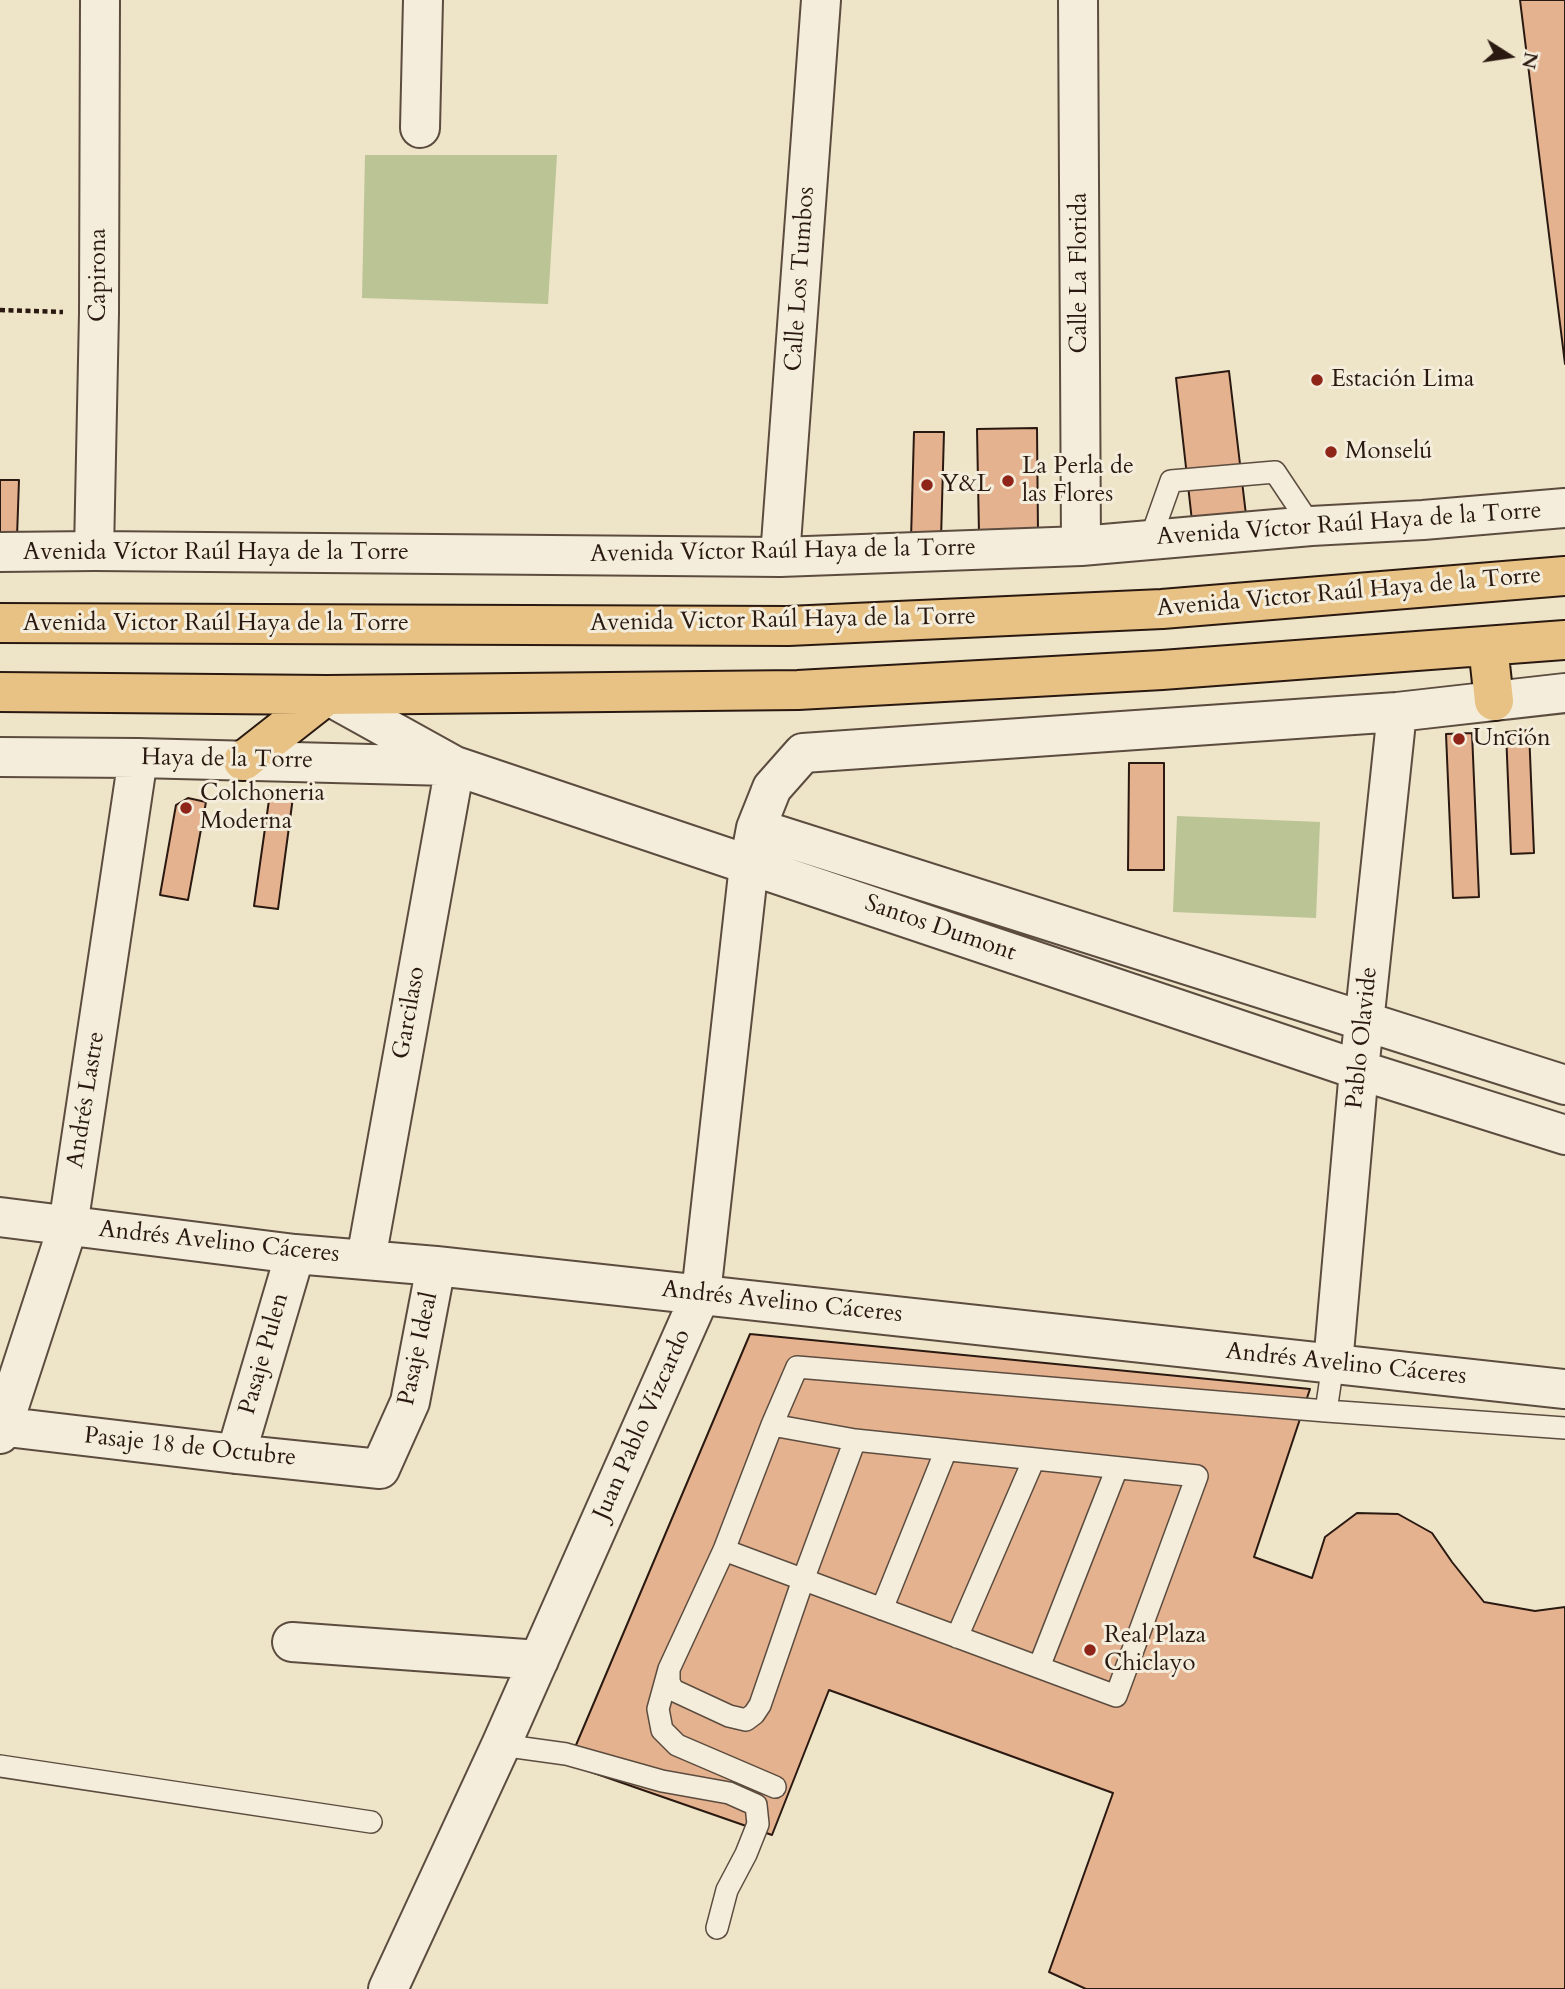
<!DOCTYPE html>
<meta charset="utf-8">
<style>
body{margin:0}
#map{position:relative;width:1565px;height:1989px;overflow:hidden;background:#eee4c8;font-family:Cardo,serif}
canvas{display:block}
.north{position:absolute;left:1474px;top:21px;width:70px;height:70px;-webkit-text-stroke:5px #f4eddb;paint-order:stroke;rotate:102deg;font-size:19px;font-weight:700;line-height:28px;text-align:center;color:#2a1911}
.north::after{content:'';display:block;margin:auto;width:24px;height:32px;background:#2a1911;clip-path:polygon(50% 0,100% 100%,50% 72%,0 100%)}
</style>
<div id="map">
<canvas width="1565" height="1989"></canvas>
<div class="north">N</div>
</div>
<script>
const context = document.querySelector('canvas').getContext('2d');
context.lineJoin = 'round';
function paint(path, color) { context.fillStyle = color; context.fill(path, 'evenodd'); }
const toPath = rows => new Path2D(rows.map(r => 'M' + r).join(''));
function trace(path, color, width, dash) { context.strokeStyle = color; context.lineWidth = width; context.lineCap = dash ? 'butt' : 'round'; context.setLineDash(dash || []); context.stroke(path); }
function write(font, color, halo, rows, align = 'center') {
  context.font = font + ' Cardo,serif'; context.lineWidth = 6; context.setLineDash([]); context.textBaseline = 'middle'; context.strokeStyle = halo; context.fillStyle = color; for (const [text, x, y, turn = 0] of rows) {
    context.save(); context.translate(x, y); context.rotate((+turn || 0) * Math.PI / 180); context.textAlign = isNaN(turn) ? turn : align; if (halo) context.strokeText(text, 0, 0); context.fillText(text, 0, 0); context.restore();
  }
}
paint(toPath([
 [365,155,557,155,548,304,362,298],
 [1177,816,1320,822,1316,918,1173,912]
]), '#bbc494');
const building = toPath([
 [1520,0,1565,0,1565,364,1520,0],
 [1229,371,1246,515,1192,521,1176,378,1229,371],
 [1037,428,1038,533,979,534,977,429,1037,428],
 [914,432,944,432,941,539,911,539,914,432],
 [0,480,19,480,17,537,0,536,0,480],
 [1529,730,1534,853,1511,854,1506,732,1529,730],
 [1472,733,1479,897,1453,898,1446,734,1472,733],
 [1129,763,1164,763,1164,870,1128,870,1129,763],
 [270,793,293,797,278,909,254,906,270,793],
 [188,798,206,802,188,900,160,895,176,805,188,798],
 [750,1334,1310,1389,1254,1557,1312,1578,1325,1537,1357,1513,1398,1514,1432,1533,1452,1562,1484,1602,1535,1611,1565,1607,1565,1989,1086,1989,1049,1972,1113,1793,829,1690,772,1835,568,1764,750,1334]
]);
paint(building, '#e5b28f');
trace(building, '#2a1911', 2);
const service = toPath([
 [1150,540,1171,481,1275,472,1311,526],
 [1333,1364,1326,1411,1565,1428],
 [724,1550,1116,1696,1197,1476,855,1440,772,1425],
 [882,1609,946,1450],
 [957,1637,1034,1459],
 [1039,1667,1117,1468],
 [669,1669,669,1682,673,1690,729,1716,746,1720,754,1714,760,1705,803,1580,855,1440],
 [501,1745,566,1754,662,1781,729,1793,756,1805,758,1824,746,1854,727,1890,717,1928],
 [0,1766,371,1822],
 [775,1787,677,1745,662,1730,658,1709,669,1669,724,1550,772,1425,797,1367,1326,1411]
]);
const minor = toPath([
 [1078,0,1081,546],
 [420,128,423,0],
 [94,551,99,313,100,0],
 [0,552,94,551,780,557,1081,546,1311,526,1423,520,1565,508],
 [780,557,821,0],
 [327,695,455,766,1359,1070,1565,1135],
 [0,757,138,758,449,766],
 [756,828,1565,1085],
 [0,1217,295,1254,436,1266,1565,1389],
 [366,1259,455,766],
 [1333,1364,1359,1070,1397,712],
 [0,1426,236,1454,380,1469,410,1402,436,1266],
 [0,1434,68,1226,138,758],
 [236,1454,295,1254],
 [292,1642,539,1660],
 [388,1989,501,1745,701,1294,749,865,756,828,772,788,803,753,1397,712,1565,693]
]);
const primary = toPath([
 [0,623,788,626,1162,609,1565,576],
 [1488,646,1494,701],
 [0,692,327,695,798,690,1162,670,1565,640],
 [243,761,327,695]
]);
trace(service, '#5b4c3f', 24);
trace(minor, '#5b4c3f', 42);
trace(primary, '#2a1911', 42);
trace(toPath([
 [0,310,63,312]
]), '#2a1911', 4.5, [5, 3.5]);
trace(service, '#f4eddb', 21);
trace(minor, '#f4eddb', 38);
trace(primary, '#e7c284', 38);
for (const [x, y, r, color] of [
 [1317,380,7,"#8f2418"],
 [1331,452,7,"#8f2418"],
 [1008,481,7,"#8f2418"],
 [927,485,7,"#8f2418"],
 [1459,739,7,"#8f2418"],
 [186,808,7,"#8f2418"],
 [1090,1650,7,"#8f2418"]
]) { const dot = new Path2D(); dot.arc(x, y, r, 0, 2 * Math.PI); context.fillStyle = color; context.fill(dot); trace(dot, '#f4eddb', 2.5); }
write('24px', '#2a1911', '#f4eddb', [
 ["Calle La Florida",1080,273,-90],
 ["Capirona",99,275,-90],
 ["Calle Los Tumbos",801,279,-86],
 ["Avenida Víctor Raúl Haya de la Torre",1349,525,-4],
 ["Avenida Víctor Raúl Haya de la Torre",783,552,-1],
 ["Avenida Víctor Raúl Haya de la Torre",216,553],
 ["Avenida Victor Raúl Haya de la Torre",1349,593,-5],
 ["Avenida Victor Raúl Haya de la Torre",783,621,-1],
 ["Avenida Victor Raúl Haya de la Torre",216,624],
 ["Haya de la Torre",227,760,1],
 ["Santos Dumont",940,929,19],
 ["Garcilaso",410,1013,-80],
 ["Pablo Olavide",1363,1038,-84],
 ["Andrés Lastre",87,1100,-81],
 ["Andrés Avelino Cáceres",219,1243,6],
 ["Andrés Avelino Cáceres",782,1303,6],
 ["Pasaje Ideal",419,1349,-78],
 ["Pasaje Pulen",265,1354,-74],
 ["Andrés Avelino Cáceres",1346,1365,6],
 ["Juan Pablo Vizcardo",643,1425,-66],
 ["Pasaje 18 de Octubre",190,1448,6]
]);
write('24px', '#2a1911', '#f4eddb', [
 ["Estación Lima",1331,380],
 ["Monselú",1345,452],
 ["La Perla de",1022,467],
 ["las Flores",1022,495],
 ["Y&L",941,485],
 ["Unción",1473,739],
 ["Colchoneria",200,794],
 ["Moderna",200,822],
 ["Real Plaza",1104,1636],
 ["Chiclayo",1104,1664]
], 'left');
</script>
